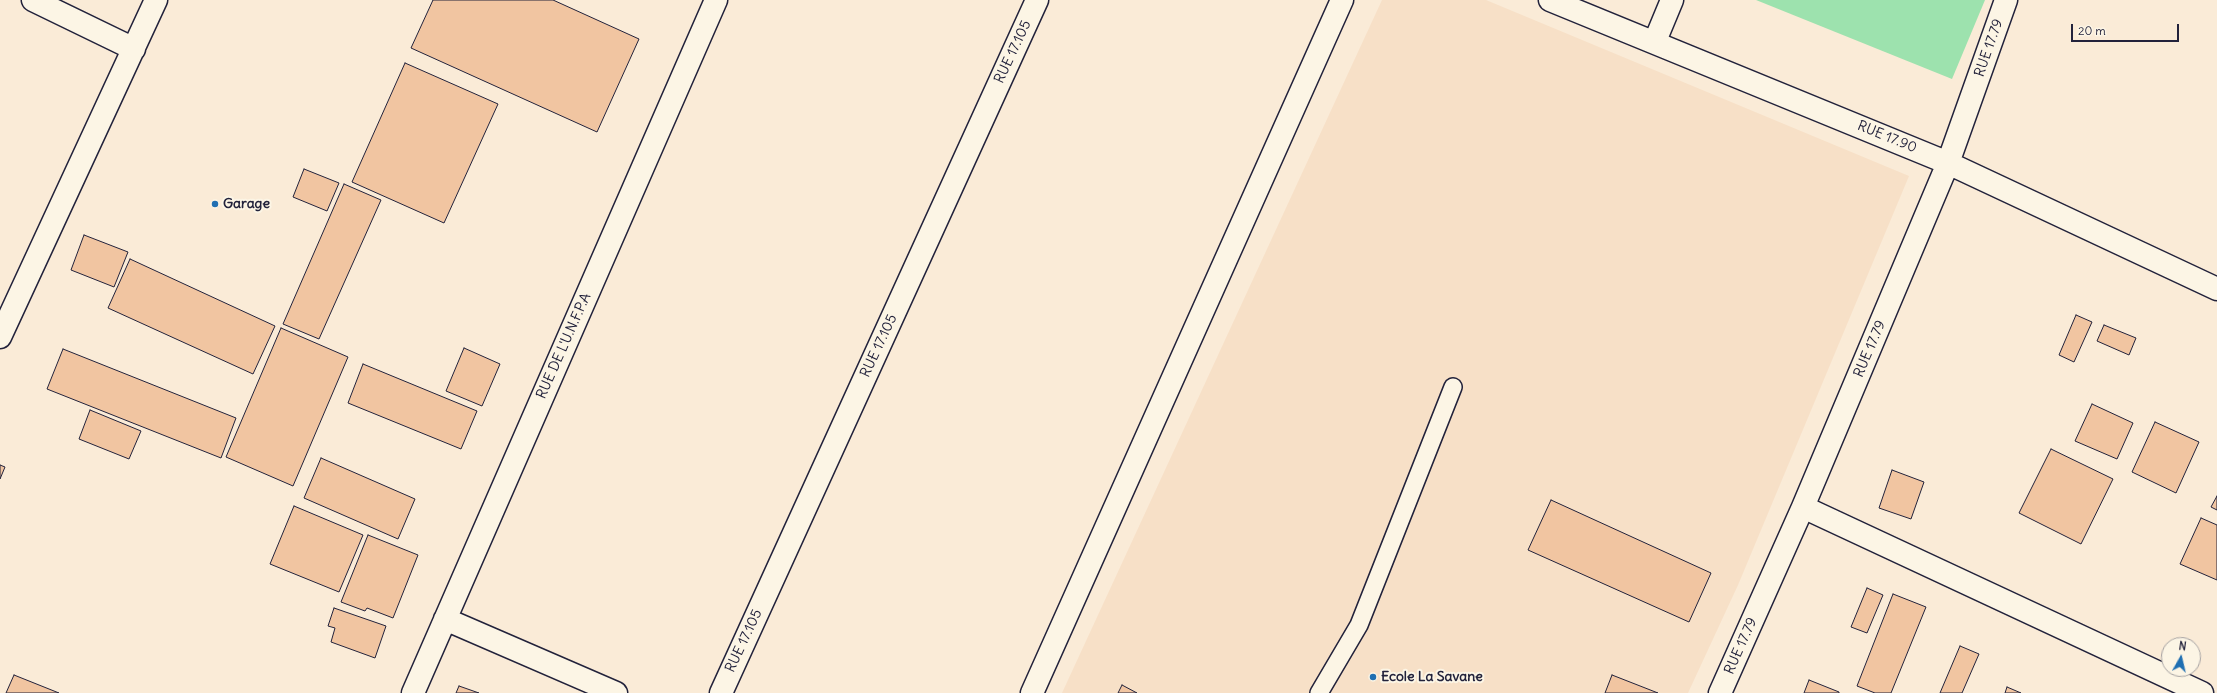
<!DOCTYPE html>
<style>
body{margin:0}
#map{position:relative;width:2217px;height:693px;overflow:hidden;background:#faebd7;font-family:Delius,sans-serif}
canvas{display:block}
.north{position:absolute;left:2161px;top:637px;width:40px;height:40px;box-sizing:border-box;background:#fcf5e5;border:1px solid #a5a1a1;border-radius:50%;rotate:8deg;font-size:11px;font-weight:700;line-height:16px;text-align:center;color:#22223b}
.north::after{content:'';display:block;margin:auto;width:14px;height:18px;background:#1f6fb2;clip-path:polygon(50% 0,100% 100%,50% 72%,0 100%)}
.scale{position:absolute;left:2071px;top:24px;width:108px;height:18px;box-sizing:border-box;border:2px solid #22223b;border-top:0;padding-left:5px;font-size:12px;line-height:14px;white-space:nowrap;color:#22223b;-webkit-text-stroke:3px #fcf5e5;paint-order:stroke}
</style>
<div id="map">
<canvas width="2217" height="693"></canvas>
<div class="north">N</div>
<div class="scale">20 m</div>
</div>
<script>
const context = document.querySelector('canvas').getContext('2d');
context.lineJoin = 'round';
function paint(path, color) { context.fillStyle = color; context.fill(path, 'evenodd'); }
const toPath = rows => new Path2D(rows.map(r => 'M' + r).join(''));
function trace(path, color, width, dash) { context.strokeStyle = color; context.lineWidth = width; context.lineCap = dash ? 'butt' : 'round'; context.setLineDash(dash || []); context.stroke(path); }
function write(font, color, halo, rows, align = 'center') {
  context.font = font + ' Delius,sans-serif'; context.lineWidth = 4; context.setLineDash([]); context.textBaseline = 'middle'; context.strokeStyle = halo; context.fillStyle = color; for (const [text, x, y, turn = 0] of rows) {
    context.save(); context.translate(x, y); context.rotate((+turn || 0) * Math.PI / 180); context.textAlign = isNaN(turn) ? turn : align; if (halo) context.strokeText(text, 0, 0); context.fillText(text, 0, 0); context.restore();
  }
}
paint(toPath([
 [1382,0,1486,0,1909,176,1738,585,1688,693,1062,693]
]), '#f7e0c7');
paint(toPath([
 [1756,0,1985,0,1952,79]
]), '#9de2ae');
const building = toPath([
 [433,0,553,0,639,39,597,132,411,48,433,0],
 [405,63,498,104,444,223,352,182,405,63],
 [304,169,339,183,327,211,293,197,304,169],
 [344,184,381,200,319,339,283,324,344,184],
 [84,235,128,252,114,287,71,270,84,235],
 [130,259,275,326,253,374,108,308,130,259],
 [2076,315,2092,322,2074,362,2059,355,2076,315],
 [2104,325,2136,338,2129,355,2097,341,2104,325],
 [281,328,348,357,293,486,226,457,281,328],
 [464,348,500,364,482,406,446,391,464,348],
 [63,349,236,418,221,458,47,389,63,349],
 [363,364,477,411,461,449,348,403,363,364],
 [2092,404,2133,423,2117,459,2075,441,2092,404],
 [90,410,141,431,129,459,79,439,90,410],
 [2155,422,2199,442,2176,493,2132,472,2155,422],
 [2051,449,2113,479,2081,544,2019,513,2051,449],
 [321,458,415,499,398,539,304,498,321,458],
 [0,465,5,467,0,479,0,465],
 [1892,470,1924,482,1911,519,1879,508,1892,470],
 [2217,496,2217,510,2211,507,2217,496],
 [1551,500,1711,573,1689,622,1528,550,1551,500],
 [294,506,363,535,339,592,270,564,294,506],
 [2201,518,2217,525,2217,580,2180,564,2201,518],
 [368,535,418,555,393,618,367,608,365,611,341,602,368,535],
 [1867,588,1883,595,1867,633,1851,627,1867,588],
 [1893,594,1926,607,1891,693,1875,693,1857,686,1893,594],
 [334,608,386,626,375,658,331,642,335,628,328,626,334,608],
 [1960,646,1979,654,1962,693,1940,693,1960,646],
 [14,675,59,693,6,693,14,675],
 [1612,675,1658,693,1605,693,1612,675],
 [1809,680,1839,692,1839,693,1804,693,1809,680],
 [1122,685,1137,693,1118,693,1122,685],
 [459,686,479,693,456,693,459,686],
 [2007,687,2021,693,2005,693,2007,687]
]);
paint(building, '#f1c5a1');
trace(building, '#22223b', 1);
const lane = toPath([
 [1319,693,1359,625,1453,387]
]);
const street = toPath([
 [33,0,134,49],
 [1550,0,1948,163,2217,289],
 [1655,41,1672,0],
 [0,337,156,0],
 [1803,507,2202,693],
 [445,619,616,693],
 [413,693,716,0],
 [721,693,1037,0],
 [1032,693,1342,0],
 [1720,693,1803,507,1948,163,2006,0]
]);
trace(lane, '#22223b', 20);
trace(street, '#22223b', 25);
trace(lane, '#fcf5e5', 17);
trace(street, '#fcf5e5', 22);
for (const [x, y, r, color] of [
 [215,204,4,"#1f6fb2"],
 [1373,677,4,"#1f6fb2"]
]) { const dot = new Path2D(); dot.arc(x, y, r, 0, 2 * Math.PI); context.fillStyle = color; context.fill(dot); trace(dot, '#fcf5e5', 1.5); }
write('14px', '#22223b', '#fcf5e5', [
 ["RUE 17.79",1989,48,-71],
 ["RUE 17.105",1013,52,-65],
 ["RUE 17.90",1887,137,22],
 ["RUE DE L'U.N.F.P.A",564,346,-66],
 ["RUE 17.105",879,346,-65],
 ["RUE 17.79",1870,349,-67],
 ["RUE 17.105",744,641,-65],
 ["RUE 17.79",1741,646,-66]
]);
write('bold 14px', '#22223b', '#fcf5e5', [
 ["Garage",223,204],
 ["Ecole La Savane",1381,677]
], 'left');
</script>
